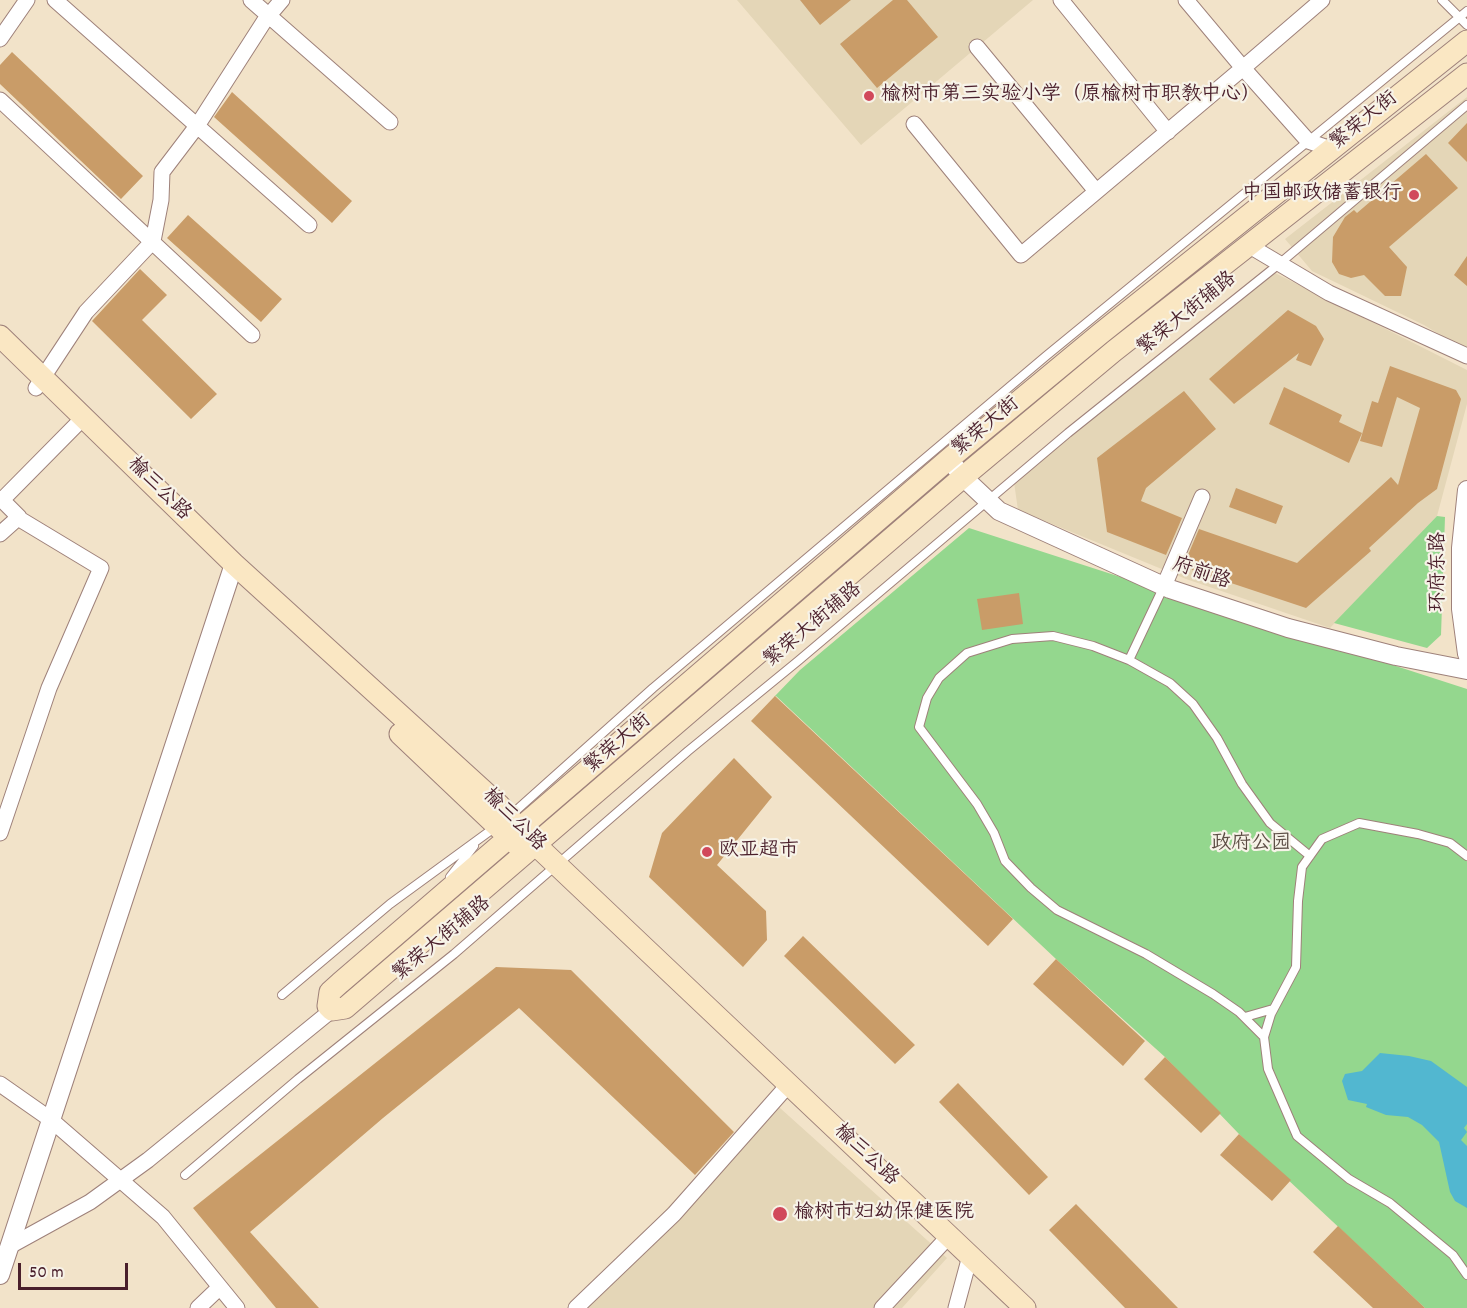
<!DOCTYPE html>
<meta charset="utf-8">
<style>
body{margin:0}
#map{position:relative;width:1467px;height:1308px;overflow:hidden;background:#f2e3c9;font-family:Dekko,sans-serif}
canvas{display:block}
.scale{position:absolute;left:18px;top:1263px;width:110px;height:27px;box-sizing:border-box;border:3px solid #4a1f2b;border-top:0;padding-left:8px;font-size:18px;line-height:21px;white-space:nowrap;color:#4a1f2b;-webkit-text-stroke:4px #f7f3e8;paint-order:stroke}
</style>
<div id="map">
<canvas width="1467" height="1308"></canvas>
<div class="scale">50 m</div>
</div>
<script>
const context = document.querySelector('canvas').getContext('2d');
context.lineJoin = 'round';
function paint(path, color) { context.fillStyle = color; context.fill(path, 'evenodd'); }
const toPath = rows => new Path2D(rows.map(r => 'M' + r).join(''));
function trace(path, color, width, dash) { context.strokeStyle = color; context.lineWidth = width; context.lineCap = dash ? 'butt' : 'round'; context.setLineDash(dash || []); context.stroke(path); }
function write(font, color, halo, rows, align = 'center') {
  context.font = font + ' Dekko,"LXGW WenKai TC",sans-serif'; context.lineWidth = 4.5; context.setLineDash([]); context.textBaseline = 'middle'; context.strokeStyle = halo; context.fillStyle = color; for (const [text, x, y, turn = 0] of rows) {
    context.save(); context.translate(x, y); context.rotate((+turn || 0) * Math.PI / 180); context.textAlign = isNaN(turn) ? turn : align; if (halo) context.strokeText(text, 0, 0); context.fillText(text, 0, 0); context.restore();
  }
}
paint(toPath([
 [737,0,1033,0,861,145],
 [1467,97,1467,351,1424,325,1312,271,1285,239],
 [1275,273,1467,370,1467,404,1437,516,1330,628,1186,579,1018,510,1014,482],
 [770,1099,947,1258,902,1308,573,1308]
]), '#e4d6b7');
paint(toPath([
 [1437,516,1445,517,1441,635,1427,648,1334,623],
 [969,528,1467,689,1467,1308,1425,1308,1239,1134,1165,1057,1056,959,776,696,774,697,800,670]
]), '#94d78e');
paint(toPath([
 [1380,1053,1409,1056,1431,1061,1467,1087,1467,1124,1464,1128,1467,1132,1461,1140,1467,1146,1467,1208,1455,1201,1450,1192,1439,1142,1422,1125,1408,1117,1386,1115,1366,1107,1367,1104,1348,1100,1342,1081,1345,1074,1362,1071]
]), '#52b7d0');
paint(toPath([
 [800,0,851,0,820,25],
 [893,0,907,0,938,37,877,88,840,44],
 [12,52,143,176,121,199,0,84,0,65],
 [232,92,352,201,332,223,214,117],
 [1467,123,1467,162,1448,143],
 [1426,154,1458,188,1389,247,1407,267,1401,296,1385,296,1364,275,1351,278,1339,274,1332,262,1333,237,1345,217,1354,210,1357,213],
 [188,215,282,299,261,322,167,238],
 [1467,256,1467,286,1454,275],
 [140,269,167,295,142,320,217,394,191,419,92,321],
 [1288,310,1316,326,1324,339,1311,366,1296,360,1299,353,1234,404,1209,379],
 [1390,366,1456,390,1461,399,1437,489,1418,503,1369,548,1371,551,1306,608,1192,570,1193,566,1185,562,1199,529,1297,563,1391,477,1398,485,1420,408,1397,397,1382,447,1360,441,1372,401,1378,403],
 [1284,387,1342,415,1339,422,1362,433,1349,463,1269,424],
 [1184,391,1216,429,1146,488,1141,501,1182,518,1166,555,1107,532,1097,458],
 [1236,488,1283,506,1276,524,1229,507],
 [1019,593,1023,624,982,630,977,599],
 [775,696,1013,919,988,946,751,721],
 [734,758,772,797,717,865,766,911,767,940,743,967,649,877,662,833],
 [803,936,915,1045,895,1064,784,956],
 [1056,959,1145,1041,1123,1066,1033,984],
 [496,967,571,970,734,1132,695,1175,519,1008,383,1118,250,1232,319,1308,276,1308,193,1208],
 [1165,1057,1221,1113,1201,1133,1144,1079],
 [958,1083,1048,1177,1029,1195,939,1102],
 [1239,1134,1291,1180,1272,1201,1220,1155],
 [1076,1204,1178,1308,1125,1308,1049,1230],
 [1338,1226,1425,1308,1373,1308,1313,1252]
]), '#c99c68');
const service = toPath([
 [1442,0,1467,25],
 [1129,660,1164,586],
 [511,815,653,688,1046,356,1467,11],
 [1467,856,1450,843,1418,834,1359,823,1322,839,1302,867,1298,901,1296,967,1271,1014,1264,1037,1268,1069,1297,1136,1349,1179,1390,1203,1453,1255,1467,1275],
 [450,877,474,846],
 [282,995,390,904,494,828],
 [1245,1017,1273,1009],
 [1264,1037,1239,1012,1213,994,1146,954,1057,910,1031,888,1005,861,994,833,977,804,919,727,927,698,939,678,967,653,1012,639,1053,636,1093,646,1129,660,1170,683,1193,704,1217,738,1242,784,1270,823,1310,856],
 [185,1175,298,1079,454,954,688,751,798,661,1068,433,1279,264,1467,105]
]);
const minor = toPath([
 [55,0,309,225],
 [251,0,390,122],
 [1061,0,1168,132],
 [1186,0,1243,68,1322,0],
 [0,39,27,0],
 [977,47,1096,191],
 [0,100,252,335],
 [914,124,1021,255,1243,68,1308,141,1331,149],
 [1248,245,1329,293,1467,356],
 [36,388,86,312,153,241,161,200,162,172,197,126,265,20,282,0],
 [0,534,19,517,2,500,85,416],
 [1164,586,1202,497],
 [0,833,49,688,101,568,18,518],
 [0,1084,50,1119,163,1217,237,1308],
 [10,1246,90,1202,148,1160,332,1010],
 [198,1308,220,1287],
 [576,1308,674,1214,782,1092],
 [882,1308,949,1236],
 [956,1308,970,1256]
]);
const tertiary = toPath([
 [949,459,963,477,999,511,1170,589,1288,628,1396,656,1467,670],
 [1467,490,1461,548,1461,609,1467,654],
 [0,1275,234,564]
]);
const secondary = toPath([
 [1467,41,1100,334,949,459,340,983,330,992,328,1006,332,1010,345,1008,963,477,1114,351,1467,74],
 [0,336,234,564,499,805,520,830,1025,1308],
 [400,734,519,847]
]);
trace(service, '#9e817a', 10);
trace(minor, '#9e817a', 17);
trace(tertiary, '#9e817a', 20);
trace(secondary, '#9e817a', 23);
trace(service, '#fff', 8);
trace(minor, '#fff', 15);
trace(tertiary, '#fff', 18);
trace(secondary, '#fae7c3', 21);
for (const [x, y, r, color] of [
 [869,96,6,"#d1495b"],
 [1414,195,6,"#d1495b"],
 [707,852,6,"#d1495b"],
 [780,1214,8,"#d1495b"]
]) { const dot = new Path2D(); dot.arc(x, y, r, 0, 2 * Math.PI); context.fillStyle = color; context.fill(dot); trace(dot, '#f7f3e8', 2); }
write('20px', '#4a1f2b', '#f7f3e8', [
 ["榆树市第三实验小学（原榆树市职教中心）",881,96],
 ["中国邮政储蓄银行",1402,195,"right"],
 ["欧亚超市",719,852],
 ["榆树市妇幼保健医院",794,1214]
], 'left');
write('20px', '#4a1f2b', '#f7f3e8', [
 ["繁荣大街",1365,122,-39],
 ["繁荣大街辅路",1188,315,-39],
 ["繁荣大街",987,428,-40],
 ["榆三公路",158,490,45],
 ["环府东路",1440,572,-90],
 ["府前路",1201,575,19],
 ["繁荣大街辅路",814,626,-40],
 ["繁荣大街",619,745,-41],
 ["榆三公路",513,821,45],
 ["繁荣大街辅路",443,940,-40],
 ["榆三公路",865,1156,43]
]);
write('20px', '#5c4d44', '#f7f3e8', [
 ["政府公园",1251,845]
]);
</script>
